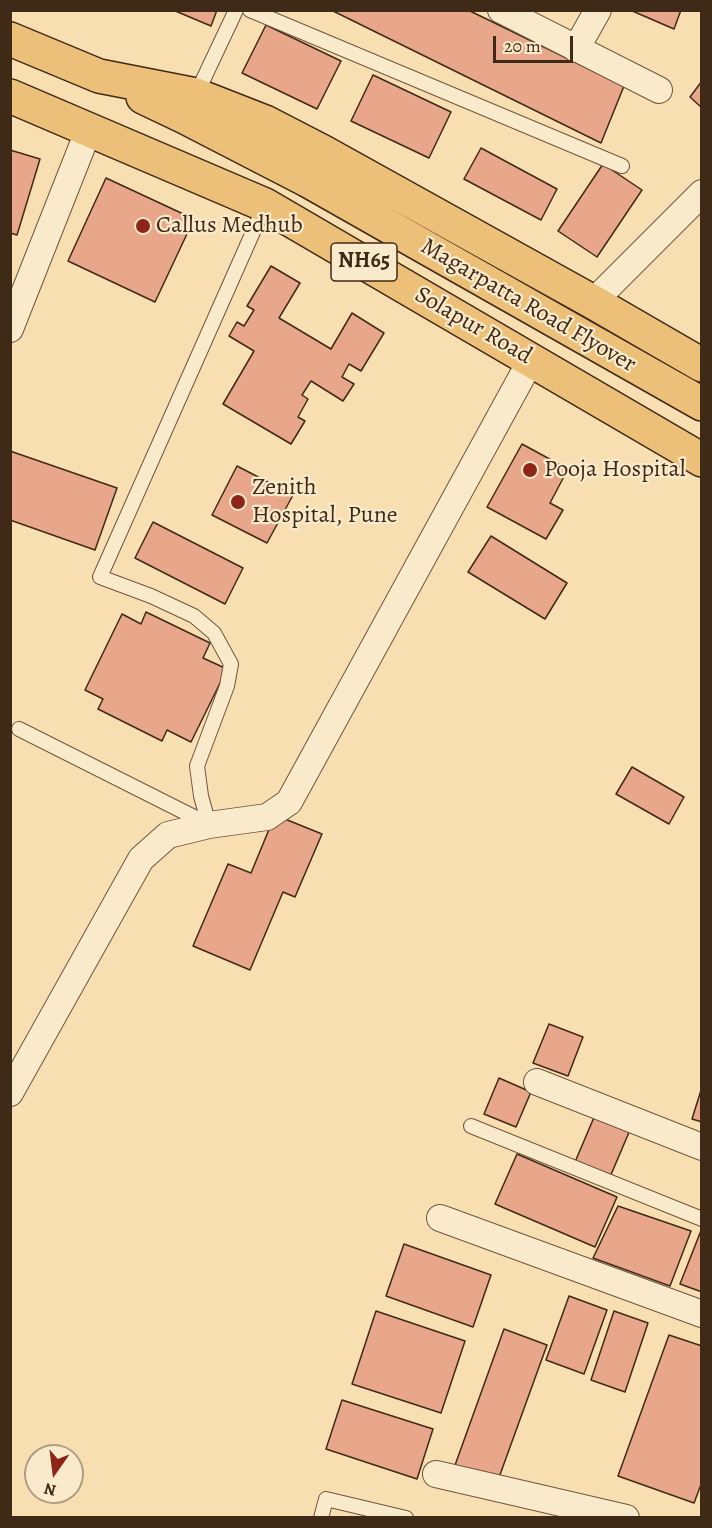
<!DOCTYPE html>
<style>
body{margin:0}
#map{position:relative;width:712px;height:1528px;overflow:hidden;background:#f8dfb1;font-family:Alegreya,serif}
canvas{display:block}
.frame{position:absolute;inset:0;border:12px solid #3f2917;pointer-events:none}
.north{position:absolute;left:24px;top:1444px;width:60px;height:60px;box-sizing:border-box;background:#faeacc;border:2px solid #af9d84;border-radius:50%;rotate:194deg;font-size:16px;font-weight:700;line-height:24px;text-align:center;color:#3f2917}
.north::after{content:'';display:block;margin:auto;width:21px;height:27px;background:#8f2418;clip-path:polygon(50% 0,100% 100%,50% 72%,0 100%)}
.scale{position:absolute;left:493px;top:36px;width:80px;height:27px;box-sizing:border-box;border:3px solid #3f2917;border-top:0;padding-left:8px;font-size:18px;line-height:21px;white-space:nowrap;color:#3f2917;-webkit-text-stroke:4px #faeacc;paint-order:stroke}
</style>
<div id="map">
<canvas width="712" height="1528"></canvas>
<div class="frame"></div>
<div class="north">N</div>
<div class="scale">20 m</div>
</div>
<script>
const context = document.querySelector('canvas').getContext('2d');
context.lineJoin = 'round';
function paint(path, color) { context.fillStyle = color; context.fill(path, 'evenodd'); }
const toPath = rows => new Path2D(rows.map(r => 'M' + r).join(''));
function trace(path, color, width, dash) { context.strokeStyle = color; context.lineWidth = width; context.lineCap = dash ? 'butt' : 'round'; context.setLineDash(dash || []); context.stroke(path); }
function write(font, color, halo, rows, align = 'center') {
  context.font = font + ' Alegreya,serif'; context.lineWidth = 4.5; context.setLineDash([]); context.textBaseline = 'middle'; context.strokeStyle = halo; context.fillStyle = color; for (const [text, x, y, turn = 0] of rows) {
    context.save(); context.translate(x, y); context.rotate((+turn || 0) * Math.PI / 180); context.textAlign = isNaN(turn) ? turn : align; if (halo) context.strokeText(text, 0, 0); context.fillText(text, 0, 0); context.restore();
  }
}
const building = toPath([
 [173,10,217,10,211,26,173,10],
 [331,10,468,10,624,86,601,143,331,10],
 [630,10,681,10,674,29,630,10],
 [266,25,341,61,317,109,242,73,266,25],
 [373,75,451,112,429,158,351,121,373,75],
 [702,81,702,108,690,97,702,81],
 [481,148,557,189,541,220,464,179,481,148],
 [10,150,40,159,17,235,10,233,10,150],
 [603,164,642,190,597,257,558,231,603,164],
 [106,178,194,219,155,302,68,261,106,178],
 [271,266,300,283,279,318,331,349,352,313,384,333,361,371,349,364,342,377,354,384,343,401,311,381,302,395,308,399,298,417,305,421,291,444,223,404,254,351,229,336,237,322,244,326,254,310,247,306,271,266],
 [522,444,568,469,550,503,563,510,546,539,487,507,522,444],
 [10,451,117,488,95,550,10,520,10,451],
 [237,466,293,495,267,543,212,515,237,466],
 [153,522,243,568,225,604,135,558,153,522],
 [491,536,567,583,545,619,468,572,491,536],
 [146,612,210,643,203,658,227,669,191,742,167,730,162,741,98,709,103,699,85,690,122,614,141,624,146,612],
 [632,767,684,797,669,824,616,794,632,767],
 [275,815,322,834,295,897,283,892,250,970,193,946,228,864,251,873,275,815],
 [549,1024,583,1037,568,1076,533,1063,549,1024],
 [499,1078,531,1092,516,1127,484,1114,499,1078],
 [702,1087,702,1122,692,1119,702,1087],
 [595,1115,630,1130,610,1177,575,1162,595,1115],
 [517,1154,617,1197,595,1247,495,1204,517,1154],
 [618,1206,691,1231,670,1286,593,1258,618,1206],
 [702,1228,702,1292,680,1284,702,1228],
 [404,1244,491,1275,473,1327,386,1296,404,1244],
 [569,1296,607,1310,584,1374,546,1360,569,1296],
 [376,1311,465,1341,441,1413,352,1384,376,1311],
 [614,1311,648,1323,625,1392,591,1380,614,1311],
 [504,1329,547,1345,497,1483,454,1468,504,1329],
 [669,1335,702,1346,702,1482,694,1503,618,1476,669,1335],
 [342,1400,433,1429,417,1479,326,1449,342,1400]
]);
paint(building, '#e8a78a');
trace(building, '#3f2917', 1.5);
const service = toPath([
 [250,10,622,166],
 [196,95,236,10],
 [19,729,208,824],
 [209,825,201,796,197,766,227,686,231,664,214,633,194,616,151,596,100,577,265,205],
 [471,1126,702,1219],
 [321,1518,326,1499,406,1518]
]);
const minor = toPath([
 [501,10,659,90],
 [576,49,598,10],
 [593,302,702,193],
 [10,329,89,129],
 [537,1082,702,1147],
 [10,1093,141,859,168,835,209,825,267,817,289,802,531,360],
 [440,1218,702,1314],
 [436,1474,626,1518]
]);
const trunk = toPath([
 [10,39,99,76,196,95,265,122,323,152,593,302,702,365],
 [10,96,265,205,702,460],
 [143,97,185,117,307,180,702,404]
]);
trace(service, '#6d563e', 16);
trace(minor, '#6d563e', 28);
trace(trunk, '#3f2917', 36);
trace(service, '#faeacc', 14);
trace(minor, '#faeacc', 26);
trace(trunk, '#ecc078', 33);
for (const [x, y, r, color] of [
 [143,226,8,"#8f2418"],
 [530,470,8,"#8f2418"],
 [238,502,8,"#8f2418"]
]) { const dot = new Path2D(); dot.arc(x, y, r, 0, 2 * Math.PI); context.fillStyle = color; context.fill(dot); trace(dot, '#faeacc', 2); }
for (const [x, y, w] of [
 [364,262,66]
]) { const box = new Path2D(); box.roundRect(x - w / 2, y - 19, w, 38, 4.5); context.fillStyle = '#faeacc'; context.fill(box); trace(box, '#3f2917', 1.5); }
write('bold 22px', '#3f2917', null, [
 ["NH65",364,262]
]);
write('24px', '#3f2917', '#faeacc', [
 ["Callus Medhub",156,226],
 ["Pooja Hospital",544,470],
 ["Zenith",252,488],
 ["Hospital, Pune",252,516]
], 'left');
write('24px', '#3f2917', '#faeacc', [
 ["Magarpatta Road Flyover",528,306,30],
 ["Solapur Road",473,326,30]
]);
</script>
